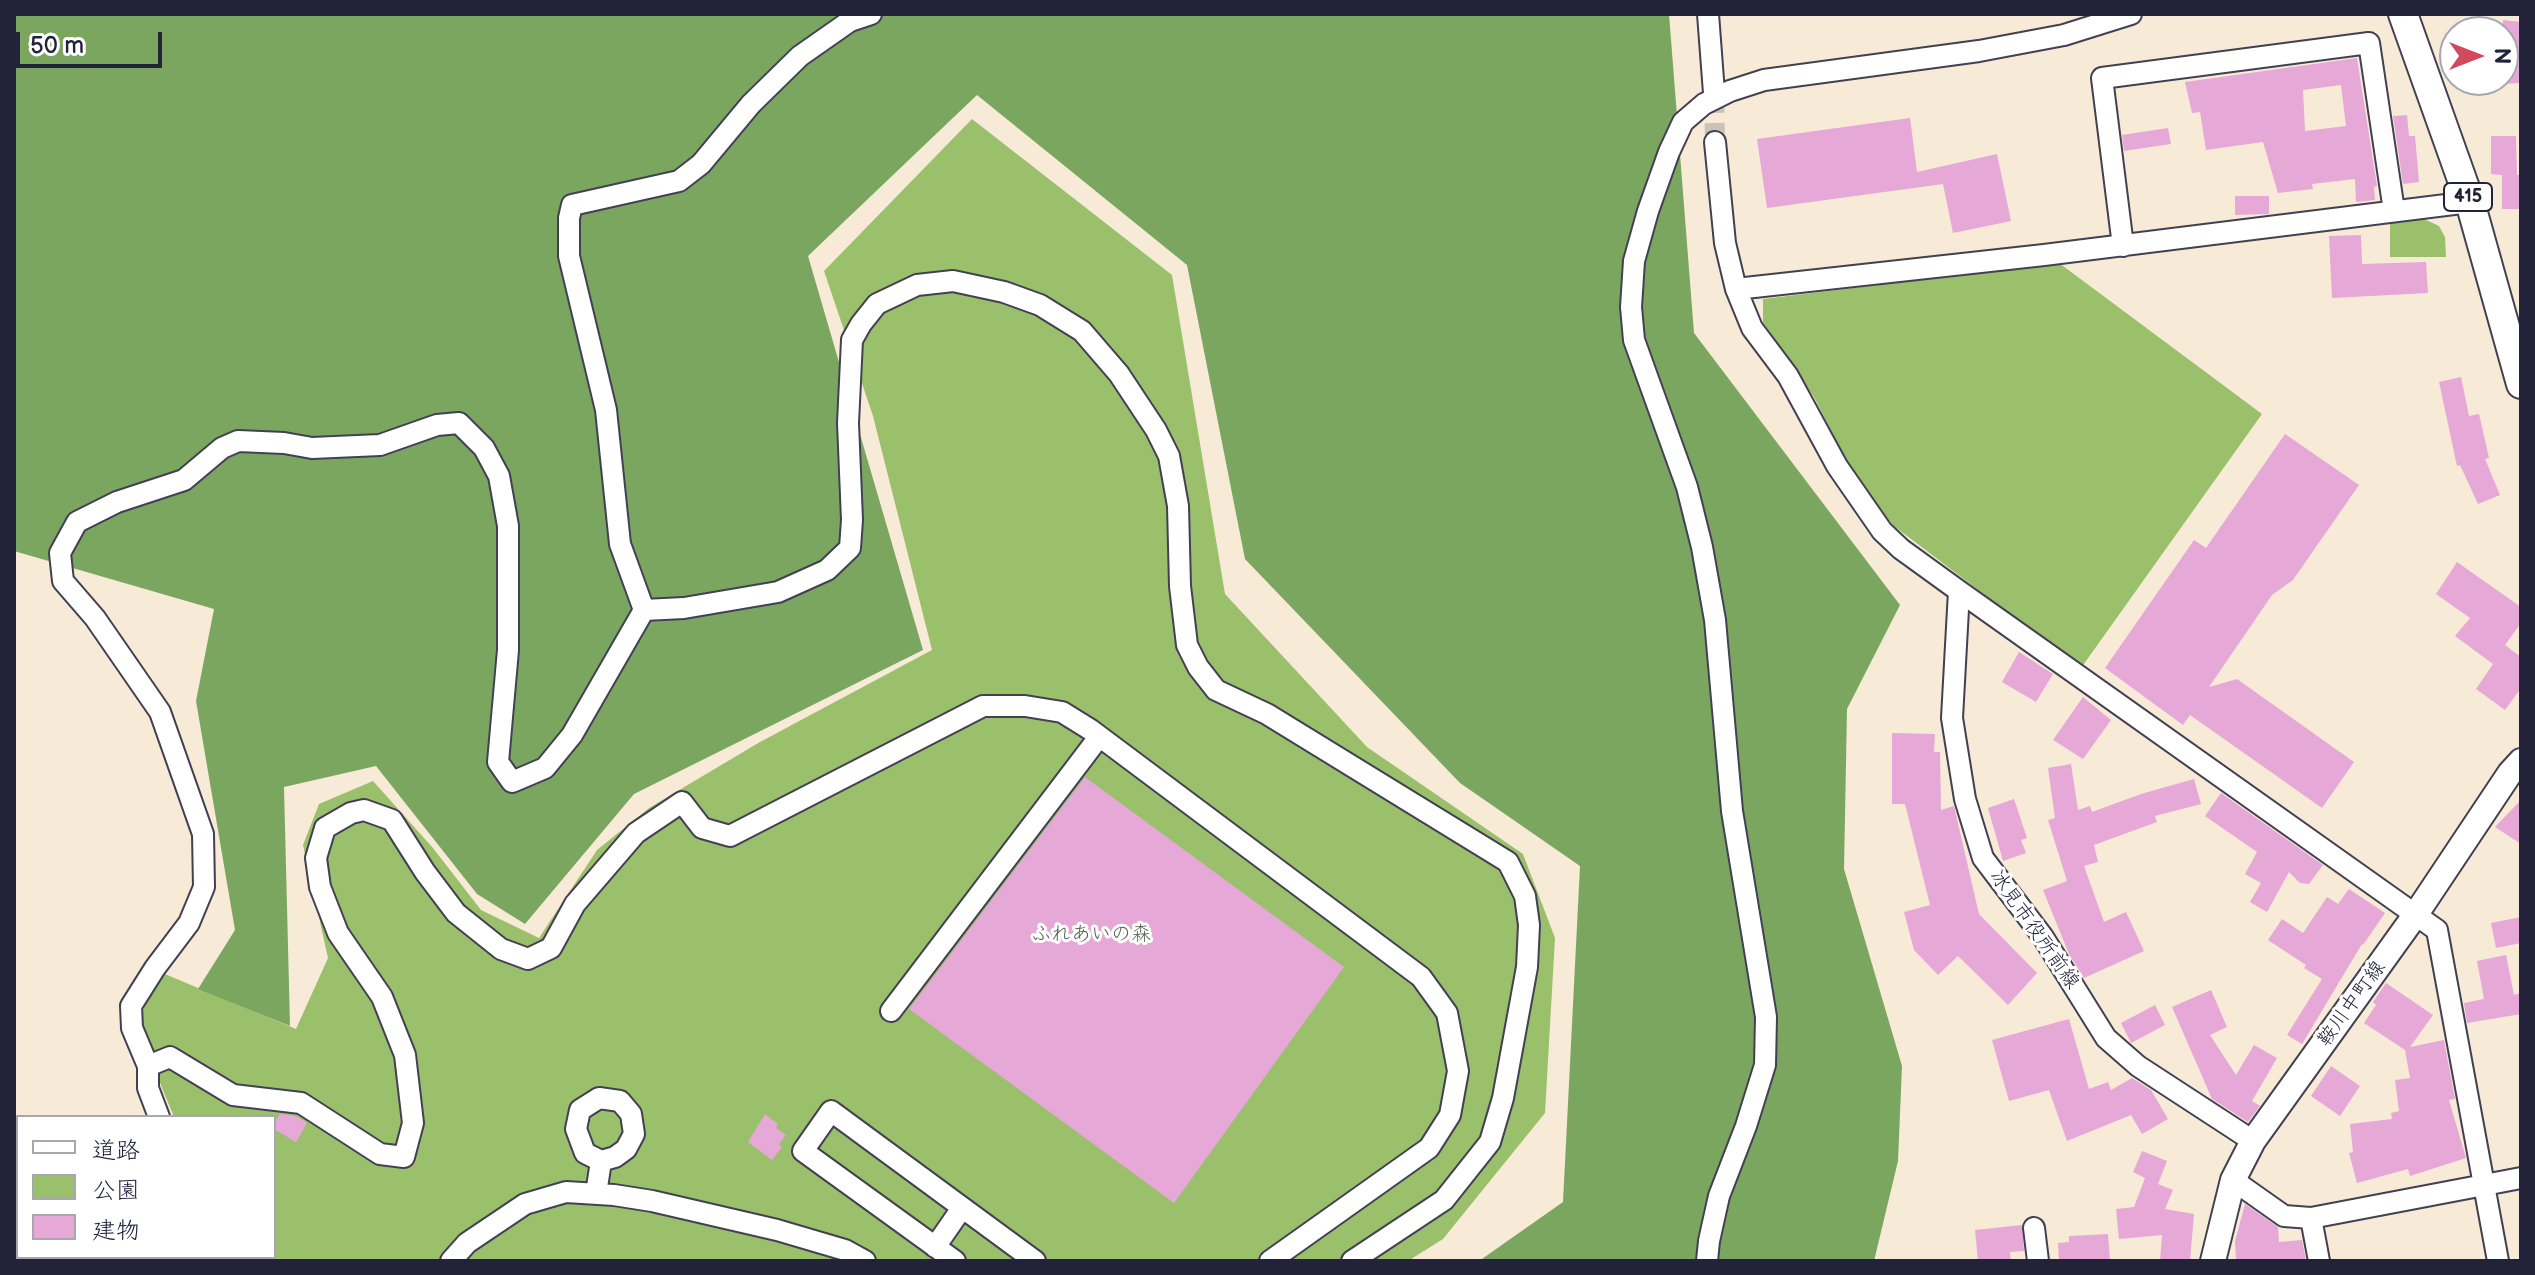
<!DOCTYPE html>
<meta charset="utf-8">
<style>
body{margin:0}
#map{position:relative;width:2535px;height:1275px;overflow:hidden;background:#f7ead7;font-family:"Balsamiq Sans","Klee One",sans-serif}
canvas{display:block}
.frame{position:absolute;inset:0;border:16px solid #22223b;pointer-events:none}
.legend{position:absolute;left:16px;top:1115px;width:260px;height:144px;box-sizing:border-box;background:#fff;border:2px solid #a7a7b1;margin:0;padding:10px 14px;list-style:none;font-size:24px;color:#22223b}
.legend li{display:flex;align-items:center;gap:16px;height:40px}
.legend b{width:40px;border:2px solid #a7a7b1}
.north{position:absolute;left:2439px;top:16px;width:80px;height:80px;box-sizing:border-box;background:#fff;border:2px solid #a7a7b1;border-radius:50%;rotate:90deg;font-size:22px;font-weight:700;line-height:32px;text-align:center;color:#22223b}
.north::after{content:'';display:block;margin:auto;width:28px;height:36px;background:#d1495b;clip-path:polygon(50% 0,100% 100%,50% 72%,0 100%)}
.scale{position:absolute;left:16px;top:32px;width:146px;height:36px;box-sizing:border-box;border:4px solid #22223b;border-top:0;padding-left:10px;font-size:24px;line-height:28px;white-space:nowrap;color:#22223b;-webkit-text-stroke:6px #fff;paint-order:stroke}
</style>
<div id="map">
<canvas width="2535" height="1275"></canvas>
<div class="frame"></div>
<ul class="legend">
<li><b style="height:10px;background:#fff"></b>道路</li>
<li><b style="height:22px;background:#9ac06b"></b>公園</li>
<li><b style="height:22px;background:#e6a8d7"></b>建物</li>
</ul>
<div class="north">N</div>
<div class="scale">50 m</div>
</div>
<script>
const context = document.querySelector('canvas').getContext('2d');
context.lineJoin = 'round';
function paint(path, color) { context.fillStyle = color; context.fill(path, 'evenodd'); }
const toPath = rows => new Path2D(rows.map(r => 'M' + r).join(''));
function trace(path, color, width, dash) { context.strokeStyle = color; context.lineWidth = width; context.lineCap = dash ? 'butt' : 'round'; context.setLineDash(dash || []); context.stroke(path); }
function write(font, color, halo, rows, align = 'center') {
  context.font = font + ' "Balsamiq Sans","Klee One",sans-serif'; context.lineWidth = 6; context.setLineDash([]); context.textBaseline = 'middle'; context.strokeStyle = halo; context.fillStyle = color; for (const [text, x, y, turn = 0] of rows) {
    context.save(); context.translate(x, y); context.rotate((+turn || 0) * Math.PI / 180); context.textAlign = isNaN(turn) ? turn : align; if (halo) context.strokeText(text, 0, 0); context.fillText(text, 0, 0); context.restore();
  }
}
paint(toPath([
 [972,119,1172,275,1225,594,1367,747,1523,854,1555,938,1545,1113,1443,1239,1408,1261,220,1261,221,1257,274,1257,274,1117,174,1117,158,1078,138,1022,160,972,296,1029,328,958,303,845,319,804,373,781,433,848,481,910,539,938,597,850,649,808,760,742,932,650,873,416,824,271],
 [2424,219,2439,226,2445,237,2446,257,2390,257,2390,220],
 [2059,263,2262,414,2081,668,1894,526,1860,488,1814,397,1763,322,1763,299]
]), '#9ac06b');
paint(toPath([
 [14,14,1669,14,1694,333,1900,605,1847,709,1844,869,1902,1066,1898,1161,1874,1261,1479,1261,1563,1202,1580,866,1460,783,1245,559,1187,265,977,95,808,256,923,650,634,794,525,924,477,894,376,766,284,787,290,1026,198,989,235,930,196,701,214,609,14,551]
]), '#7ba65f');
paint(toPath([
 [2503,20,2521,22,2521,83,2503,84],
 [2357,58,2377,186,2374,187,2375,200,2356,202,2355,179,2312,184,2313,189,2278,193,2263,142,2206,150,2200,112,2192,113,2185,82],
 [2341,85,2346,126,2305,131,2303,90],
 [2407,115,2409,136,2415,136,2419,182,2403,184,2393,116],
 [1910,118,1917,172,1997,154,2011,221,1953,233,1943,184,1767,208,1757,139],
 [2168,128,2171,144,2124,151,2122,135],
 [2491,136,2516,136,2517,175,2521,175,2521,209,2502,209,2502,175,2491,174],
 [2235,196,2269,196,2269,214,2235,215],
 [2361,235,2362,264,2426,262,2428,293,2332,298,2329,236],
 [2461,377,2469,416,2479,414,2489,458,2485,459,2500,495,2478,504,2460,465,2457,466,2439,382],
 [2285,434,2359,485,2293,580,2272,595,2209,687,2237,679,2354,762,2322,808,2190,715,2183,725,2105,668,2194,540,2206,548],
 [2457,562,2521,607,2521,623,2505,645,2521,657,2521,688,2505,710,2476,689,2493,664,2455,636,2470,618,2436,594],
 [2019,652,2053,674,2036,702,2002,682],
 [2083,697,2111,720,2083,759,2053,740],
 [1892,733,1935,734,1934,752,1940,752,1941,810,1954,806,1979,914,2037,973,2008,1005,1958,956,1938,975,1914,950,1904,912,1930,905,1905,804,1892,804],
 [2071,764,2078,810,2090,806,2092,812,2141,794,2194,779,2201,804,2155,816,2157,822,2094,845,2098,862,2084,866,2104,922,2126,912,2144,951,2084,978,2069,954,2043,890,2067,881,2048,820,2055,818,2048,768],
 [1085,777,1344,967,1174,1203,909,1009],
 [2221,793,2323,865,2309,884,2300,883,2289,872,2267,912,2250,902,2261,883,2245,874,2257,852,2205,816],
 [2014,799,2027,838,2021,840,2026,853,2003,861,1988,808],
 [2521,800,2521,844,2495,827],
 [2349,889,2385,913,2363,945,2362,944,2302,1044,2287,1035,2322,979,2304,968,2306,965,2268,940,2282,919,2303,933,2327,897,2338,904],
 [2521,917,2521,943,2496,948,2491,923],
 [2506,955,2514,995,2521,993,2521,1014,2467,1023,2464,1003,2484,999,2477,961],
 [2386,983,2433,1015,2410,1047,2444,1040,2455,1099,2449,1100,2466,1158,2410,1176,2408,1169,2357,1183,2349,1153,2353,1152,2350,1124,2392,1119,2391,1113,2399,1111,2395,1080,2410,1078,2405,1050,2364,1023,2376,1005,2373,1002],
 [2211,990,2227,1027,2210,1035,2236,1075,2254,1045,2277,1058,2252,1101,2260,1106,2248,1122,2212,1099,2172,1007],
 [2155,1005,2165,1025,2131,1043,2121,1023],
 [2069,1019,2089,1089,2108,1082,2111,1090,2132,1078,2151,1090,2168,1119,2142,1134,2131,1115,2067,1141,2049,1090,2009,1101,1992,1040],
 [2331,1066,2360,1086,2340,1116,2311,1096],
 [280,1114,296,1116,307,1123,296,1142,274,1129,274,1123],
 [765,1114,778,1124,776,1128,786,1135,779,1144,782,1147,772,1160,748,1142],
 [2142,1151,2167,1161,2158,1184,2173,1190,2165,1209,2194,1214,2190,1261,2160,1261,2162,1235,2119,1239,2116,1209,2134,1207,2145,1178,2133,1172],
 [2245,1204,2278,1227,2279,1242,2302,1240,2306,1261,2236,1261,2235,1241],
 [2022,1225,2024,1251,2010,1252,2011,1261,1978,1261,1975,1230],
 [2108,1234,2110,1261,2059,1261,2058,1243,2069,1242,2069,1236]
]), '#e6a8d7');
trace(toPath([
 [1714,93,1715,142]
]), '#ccc2b8', 20, [20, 10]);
const minor = toPath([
 [1708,14,1714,93],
 [1715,142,1725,243,1736,289,1752,328,1788,376,1837,466,1882,531,1901,549,1959,591,2437,930,2498,1261],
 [2123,246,2102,78,2369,43,2394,211],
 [1736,289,2044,255,2470,202],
 [1959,591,1952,718,1965,799,1983,858,2043,937,2106,1038,2138,1066,2253,1141],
 [644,610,684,608,778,592,827,570,850,548,852,520,848,423,852,340,861,324,877,304,917,285,953,281,1004,292,1040,305,1082,331,1119,374,1156,430,1169,456,1178,506,1180,586,1187,645,1198,667,1216,690,1267,714,1508,862,1525,896,1529,925,1527,967,1503,1098,1490,1142,1444,1200,1352,1261],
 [891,1011,1099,737],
 [148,1066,170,1057,233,1095,301,1103,380,1154,404,1157,413,1123,405,1055,382,997,338,933,320,887,316,858,325,828,351,813,364,810,392,820,425,872,456,913,501,949,528,959,551,948,575,904,636,833,682,802,702,828,730,836,983,706,1025,706,1062,712,1091,730,1421,977,1447,1013,1458,1071,1450,1115,1429,1148,1270,1261],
 [159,1117,148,1088,148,1066,132,1028,131,1006,155,968,189,923,204,887,203,834,160,712,95,618,63,581,60,553,77,522,117,502,184,480,222,448,238,441,284,443,312,448,380,445,437,425,459,423,484,448,499,476,508,526,508,650,498,762,512,782,545,768,572,735,644,610,620,544,606,410,569,256,569,218,572,205,679,181,701,164,751,104,800,56,850,21,871,14],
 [2233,1180,2284,1216,2311,1218,2521,1178],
 [596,1194,601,1161,585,1153,576,1129,580,1110,599,1098,620,1101,631,1114,634,1134,626,1149,615,1157,601,1161],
 [2311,1218,2319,1261],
 [2034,1228,2038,1261],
 [935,1247,962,1208],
 [234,1257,239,1261],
 [451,1261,467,1243,525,1204,566,1192,614,1195,652,1201,777,1230,845,1250,865,1261],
 [955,1261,803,1151,831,1111,1035,1261],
 [1707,1261,1709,1241,1719,1196,1746,1126,1765,1065,1766,1017,1732,811,1715,620,1702,547,1687,487,1634,340,1631,307,1634,261,1648,211,1669,152,1683,122,1704,104,1730,91,1764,80,1979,51,2064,35,2131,14]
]);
const major = toPath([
 [2213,1261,2233,1180,2253,1141,2416,914,2510,773,2521,761]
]);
const highway = toPath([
 [2403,14,2470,202,2521,384]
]);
trace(minor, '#424052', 24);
trace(major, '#424052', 28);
trace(highway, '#424052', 32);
trace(minor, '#fff', 20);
trace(major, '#fff', 24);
trace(highway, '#fff', 28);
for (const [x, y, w] of [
 [2468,197,48]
]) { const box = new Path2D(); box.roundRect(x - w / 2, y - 14, w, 28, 6); context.fillStyle = '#fff'; context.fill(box); trace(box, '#22223b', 2); }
write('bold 18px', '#22223b', null, [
 ["415",2468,197]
]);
write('20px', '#22223b', '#fff', [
 ["冰見市役所前線",2034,930,55],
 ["鞍川中町線",2352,1004,-54]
]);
write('20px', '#52614e', '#fff', [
 ["ふれあいの森",1091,935]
]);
</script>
